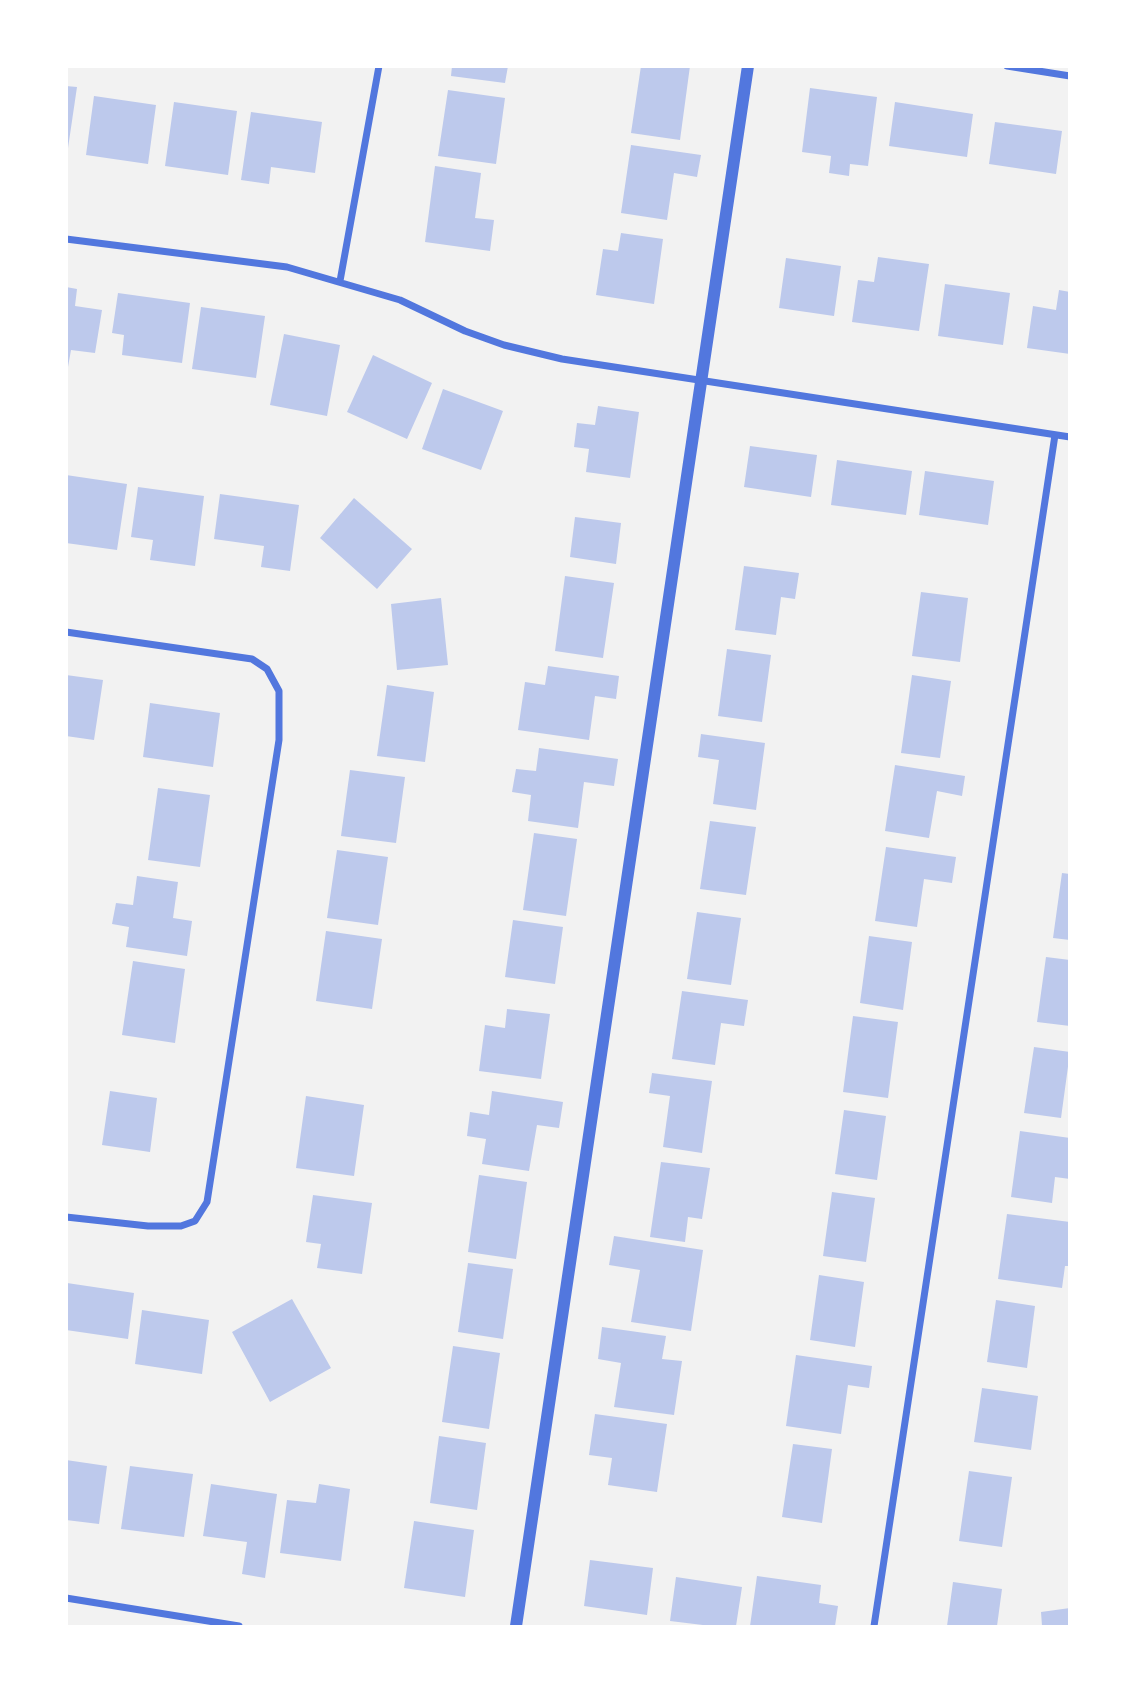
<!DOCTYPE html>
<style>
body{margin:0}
#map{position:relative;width:1136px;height:1693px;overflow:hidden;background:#f2f2f2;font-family:Helvetica,sans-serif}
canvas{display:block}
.frame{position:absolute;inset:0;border:68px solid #fff;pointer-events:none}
</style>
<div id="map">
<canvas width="1136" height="1693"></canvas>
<div class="frame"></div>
</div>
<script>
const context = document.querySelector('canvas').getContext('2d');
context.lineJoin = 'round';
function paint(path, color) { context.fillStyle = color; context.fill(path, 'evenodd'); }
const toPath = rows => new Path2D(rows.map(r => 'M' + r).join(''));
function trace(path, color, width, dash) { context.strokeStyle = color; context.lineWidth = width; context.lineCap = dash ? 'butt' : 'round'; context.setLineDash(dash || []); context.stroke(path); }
paint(toPath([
 [452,66,508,66,505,83,451,76],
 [641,66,690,66,680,140,631,133],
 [66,86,77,87,68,148,66,148],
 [810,88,877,97,868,166,850,164,849,176,829,173,831,156,802,152],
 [448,90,505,98,496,164,438,156],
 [94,96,156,105,148,164,86,155],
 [174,102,237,111,228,175,165,166],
 [895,102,973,114,967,157,889,146],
 [251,112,322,122,315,173,271,167,269,184,241,180],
 [995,122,1062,131,1056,174,989,164],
 [631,145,701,155,697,177,674,173,667,220,621,213],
 [435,166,481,173,475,218,494,220,490,251,425,242],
 [621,233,663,239,654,304,596,295,603,249,618,251],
 [878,257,929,264,919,331,852,322,858,280,874,282],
 [786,258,841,266,834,316,779,308],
 [945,284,1010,293,1003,345,938,336],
 [66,287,77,289,75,306,102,310,95,353,71,350,68,367],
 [1059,290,1070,292,1070,354,1027,348,1033,306,1056,310],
 [118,293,190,303,182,363,122,355,124,335,112,333],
 [201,307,265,316,256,378,192,369],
 [284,334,340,345,327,416,270,405],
 [373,355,432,383,407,439,347,412],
 [443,389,503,411,481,470,422,449],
 [598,406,639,412,630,478,586,472,589,449,574,447,577,423,595,425],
 [750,446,817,455,811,497,744,487],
 [837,460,912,471,906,515,831,505],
 [925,471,994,481,988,525,919,515],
 [66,475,127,484,117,550,66,543],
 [138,487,204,496,195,566,150,560,153,540,131,537],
 [220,494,299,505,290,571,261,567,264,546,214,539],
 [354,498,412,549,377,589,320,538],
 [575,517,621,523,616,564,570,557],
 [744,566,799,573,795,599,781,597,776,635,735,630],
 [565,576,614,583,603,658,555,651],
 [921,592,968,598,960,662,912,656],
 [441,598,448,665,397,670,391,604],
 [727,649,771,655,762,722,718,716],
 [548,666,619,676,616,699,595,696,589,740,518,730,525,682,545,685],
 [66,675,103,680,94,740,66,736],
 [912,675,951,681,940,758,901,753],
 [387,685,434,692,425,762,377,756],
 [150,703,220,713,213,767,143,757],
 [701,734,765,743,756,810,713,804,719,760,698,757],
 [539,748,618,759,614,786,584,782,578,828,528,821,531,795,512,792,516,769,536,771],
 [895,765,965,776,962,796,937,791,929,838,885,831],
 [350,770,405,777,396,843,341,836],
 [158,788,210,795,200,867,148,860],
 [710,821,756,827,746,895,700,889],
 [534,833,577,839,566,916,523,910],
 [886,847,956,857,952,883,924,879,917,927,875,921],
 [337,850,388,857,378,925,327,918],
 [1062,873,1070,874,1070,940,1053,938],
 [137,876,178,882,173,918,192,921,187,956,126,947,129,927,112,924,116,903,133,905],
 [697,912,741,918,731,985,687,979],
 [513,920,563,927,555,984,505,977],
 [326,931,382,939,372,1009,316,1001],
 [869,936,912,942,903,1010,860,1003],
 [1046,957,1070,960,1070,1026,1037,1022],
 [133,961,185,969,175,1043,122,1035],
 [682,991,748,1000,744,1026,721,1023,715,1065,672,1059],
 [507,1009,550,1014,541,1079,479,1071,485,1025,505,1028],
 [853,1016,898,1022,888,1098,843,1092],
 [1034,1047,1070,1052,1061,1118,1024,1113],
 [652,1073,712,1081,702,1153,663,1147,670,1096,649,1093],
 [110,1091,157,1098,150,1152,102,1145],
 [492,1091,563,1102,559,1128,537,1125,529,1171,482,1164,486,1139,467,1136,470,1112,489,1115],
 [306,1096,364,1105,354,1176,296,1168],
 [844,1110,886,1116,877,1180,835,1174],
 [1020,1131,1070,1138,1070,1179,1055,1177,1052,1203,1011,1197],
 [661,1162,710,1168,702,1219,688,1217,685,1242,650,1237],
 [479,1175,527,1182,516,1259,468,1252],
 [832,1192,875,1198,866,1262,823,1256],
 [313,1195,372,1203,362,1274,317,1268,321,1244,306,1242],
 [1007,1214,1070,1222,1070,1266,1065,1266,1062,1288,998,1279],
 [614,1236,703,1250,691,1331,631,1322,640,1270,609,1265],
 [468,1263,513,1269,503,1339,458,1332],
 [819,1275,864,1282,855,1347,810,1340],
 [67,1283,134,1293,128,1339,66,1330],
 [292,1299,331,1368,270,1402,232,1332],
 [996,1300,1035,1306,1027,1368,987,1362],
 [142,1310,209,1320,202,1374,135,1364],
 [602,1327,666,1336,662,1359,682,1361,674,1415,614,1407,621,1363,598,1359],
 [453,1346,500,1353,489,1429,442,1422],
 [796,1355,872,1366,869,1388,848,1385,841,1434,786,1426],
 [982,1388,1038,1396,1031,1450,974,1442],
 [595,1414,667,1424,657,1492,608,1485,612,1458,589,1455],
 [439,1436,486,1443,477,1510,430,1503],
 [793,1444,832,1449,822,1523,782,1517],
 [66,1460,107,1466,99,1524,66,1520],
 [130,1466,193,1474,184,1537,121,1529],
 [969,1471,1012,1477,1002,1547,959,1541],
 [211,1484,277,1494,265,1578,242,1574,247,1542,203,1536],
 [319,1484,350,1489,341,1561,280,1553,287,1500,316,1503],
 [414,1521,474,1530,465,1597,404,1588],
 [590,1560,653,1568,647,1615,584,1606],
 [757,1576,821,1585,819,1603,838,1606,835,1626,750,1626],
 [676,1577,742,1587,736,1626,711,1626,670,1621],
 [953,1582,1002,1589,997,1626,947,1626],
 [1070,1608,1070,1626,1042,1626,1041,1612]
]), '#bdc9ec');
trace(toPath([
 [1007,66,1070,76],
 [66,239,287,267,400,300,465,331,504,345,562,359,1070,437],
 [340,281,379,66],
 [66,632,252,659,267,669,279,691,279,740,207,1202,195,1221,181,1226,148,1226,66,1217],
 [66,1598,239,1626],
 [874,1626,1055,435]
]), '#5277de', 7);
trace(toPath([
 [516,1626,748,66]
]), '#5277de', 12);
</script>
